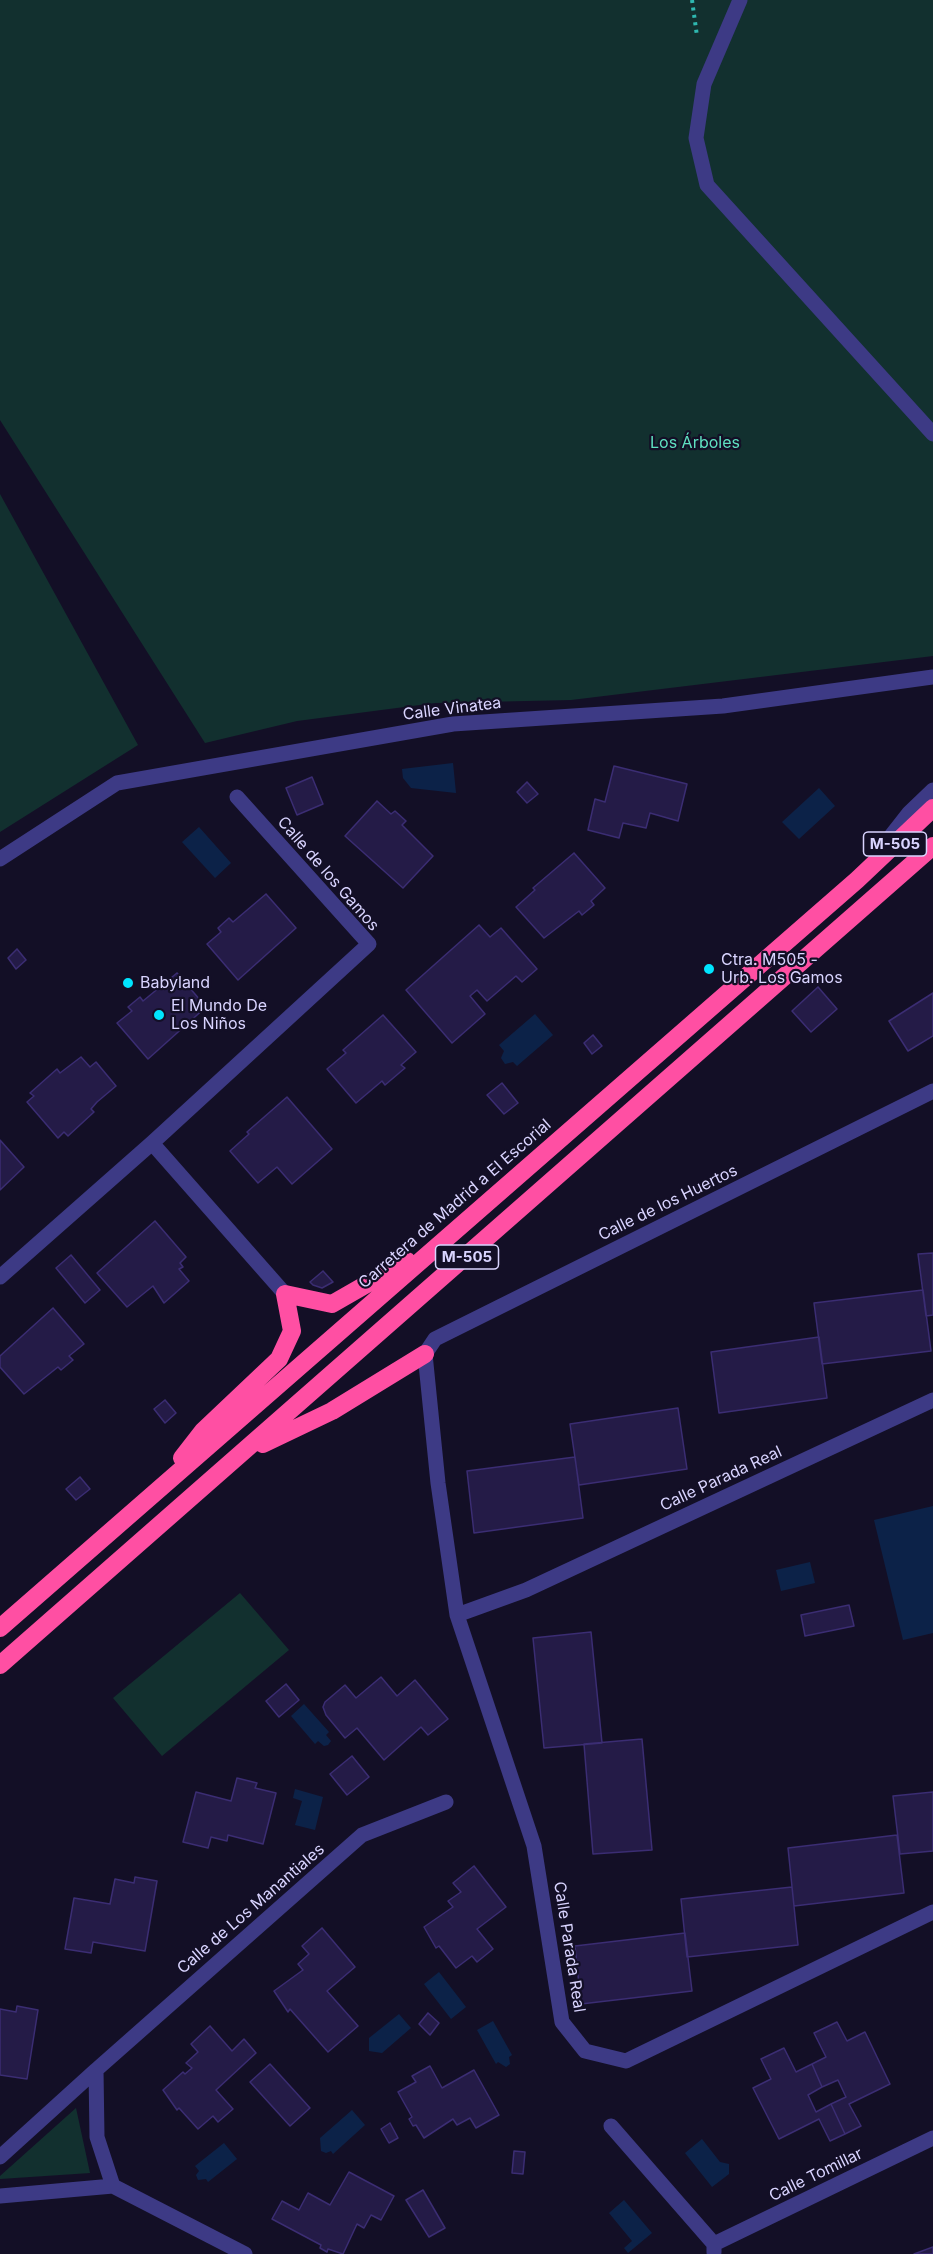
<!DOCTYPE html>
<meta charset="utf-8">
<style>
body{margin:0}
canvas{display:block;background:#130f26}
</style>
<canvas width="933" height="2254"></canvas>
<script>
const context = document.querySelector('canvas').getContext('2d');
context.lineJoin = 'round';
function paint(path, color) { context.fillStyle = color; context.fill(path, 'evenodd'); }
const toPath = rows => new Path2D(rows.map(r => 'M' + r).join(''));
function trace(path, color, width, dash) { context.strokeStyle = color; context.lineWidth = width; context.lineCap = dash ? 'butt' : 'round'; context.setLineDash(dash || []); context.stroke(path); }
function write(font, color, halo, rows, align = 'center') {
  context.font = font + ' Inter,sans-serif'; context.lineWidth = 4.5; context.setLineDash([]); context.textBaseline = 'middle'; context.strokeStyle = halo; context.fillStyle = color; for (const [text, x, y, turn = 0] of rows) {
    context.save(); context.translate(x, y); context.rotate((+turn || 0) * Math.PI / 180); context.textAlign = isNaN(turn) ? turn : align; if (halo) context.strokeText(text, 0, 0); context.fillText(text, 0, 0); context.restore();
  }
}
paint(toPath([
 [0,0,933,0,933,656,571,700,435,703,297,721,205,743,0,420],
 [0,494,138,745,0,832],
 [240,1593,289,1650,162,1756,113,1698],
 [76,2108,90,2173,0,2179,0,2176]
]), '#12302f');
paint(toPath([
 [453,763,456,793,411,788,403,778,402,769],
 [819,788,835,806,799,839,782,822],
 [199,827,231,863,215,878,182,842],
 [535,1014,553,1035,517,1066,513,1062,505,1064,501,1058,504,1051,499,1045],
 [933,1506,933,1633,903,1640,874,1520],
 [810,1562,815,1583,781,1591,776,1570],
 [304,1704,329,1732,326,1735,331,1741,328,1745,324,1746,318,1741,315,1744,291,1716],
 [295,1789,323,1797,315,1830,295,1825,302,1801,293,1798],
 [439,1972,466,2007,451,2019,424,1984],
 [399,2014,411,2028,382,2053,369,2051,369,2038],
 [493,2021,512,2055,509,2057,510,2064,506,2067,498,2062,496,2064,477,2030],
 [352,2110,365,2125,333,2154,331,2151,326,2153,321,2151,320,2138],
 [702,2139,720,2162,729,2164,729,2174,712,2187,685,2153],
 [224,2143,237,2159,208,2182,206,2179,198,2180,196,2175,199,2171,195,2166],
 [624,2200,652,2233,628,2253,624,2248,632,2241,609,2213]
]), '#0c2248');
const building = toPath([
 [614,766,687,784,678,821,650,813,646,828,623,823,619,838,588,830,595,799,605,802,614,766],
 [312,777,323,804,297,815,286,788,312,777],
 [527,782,538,794,527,803,517,792,527,782],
 [377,801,391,814,395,811,406,821,402,825,433,856,403,888,345,836,377,801],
 [574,853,605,888,591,901,594,905,582,915,579,911,544,938,516,907,535,890,533,888,574,853],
 [266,894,296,928,238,980,207,944,221,932,218,928,229,918,233,922,266,894],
 [479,925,490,937,501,928,537,969,522,982,516,976,487,1001,477,990,470,996,485,1014,452,1043,406,990,479,925],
 [17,949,26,960,16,969,8,958,17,949],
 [177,973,206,1007,148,1059,117,1023,132,1011,128,1007,140,997,143,1001,177,973],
 [818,987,837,1009,811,1032,792,1011,818,987],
 [933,993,933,1036,908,1051,889,1021,933,993],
 [383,1015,416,1052,401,1065,405,1068,385,1085,382,1081,356,1103,327,1069,346,1053,343,1050,383,1015],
 [593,1035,602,1046,592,1054,584,1043,593,1035],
 [81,1057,90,1067,96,1062,116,1086,97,1102,91,1109,94,1112,68,1136,64,1132,58,1138,27,1102,34,1096,30,1093,57,1069,60,1073,81,1057],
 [502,1083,518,1103,504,1114,487,1095,502,1083],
 [287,1097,332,1149,292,1184,277,1167,258,1183,230,1151,249,1134,247,1132,287,1097],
 [0,1140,24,1167,0,1190,0,1140],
 [155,1221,186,1257,180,1263,183,1267,179,1269,189,1281,164,1303,153,1286,127,1307,97,1273,155,1221],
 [933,1253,933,1315,926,1316,918,1254,933,1253],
 [71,1255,100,1290,85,1303,56,1268,71,1255],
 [323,1271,333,1282,322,1288,313,1285,310,1282,323,1271],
 [923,1290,931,1351,822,1364,814,1303,923,1290],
 [53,1308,84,1344,69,1356,73,1360,61,1370,58,1367,24,1394,0,1367,0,1356,53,1308],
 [819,1337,827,1398,719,1413,711,1352,819,1337],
 [165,1400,176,1413,165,1423,154,1409,165,1400],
 [678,1408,687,1469,579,1485,570,1424,678,1408],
 [575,1457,583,1518,474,1533,467,1471,575,1457],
 [80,1477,90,1489,76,1500,66,1489,80,1477],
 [849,1605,854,1626,805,1636,801,1615,849,1605],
 [591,1632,602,1743,544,1748,533,1638,591,1632],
 [381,1677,397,1696,415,1680,448,1719,428,1735,421,1727,384,1760,357,1728,345,1738,326,1715,323,1707,325,1702,345,1685,356,1698,381,1677],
 [286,1684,299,1700,279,1717,266,1701,286,1684],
 [642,1739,652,1850,593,1854,584,1744,642,1739],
 [352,1756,369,1777,347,1795,330,1774,352,1756],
 [237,1778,257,1783,255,1788,276,1793,263,1844,228,1835,227,1841,211,1837,208,1848,183,1842,196,1792,231,1801,237,1778],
 [933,1792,933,1851,900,1854,893,1796,933,1792],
 [897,1835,904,1893,794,1906,788,1848,897,1835],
 [474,1866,506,1907,477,1929,493,1949,477,1962,472,1956,456,1968,439,1946,436,1948,424,1927,453,1907,448,1901,461,1892,453,1883,474,1866],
 [135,1877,157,1881,145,1951,93,1942,91,1953,65,1949,74,1898,110,1904,115,1879,134,1883,135,1877],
 [792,1887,798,1945,687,1957,681,1899,792,1887],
 [322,1928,355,1967,327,1991,358,2026,328,2052,290,2009,288,2012,274,1991,303,1970,298,1964,309,1954,302,1946,322,1928],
 [685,1933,692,1991,581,2004,575,1946,685,1933],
 [17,2006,38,2010,27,2079,0,2075,0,2009,16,2012,17,2006],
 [428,2013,439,2023,430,2035,419,2024,428,2013],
 [837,2022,847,2041,865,2032,890,2084,849,2104,861,2126,845,2134,831,2104,846,2097,845,2095,838,2080,822,2087,812,2064,826,2057,814,2033,837,2022],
 [210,2026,232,2051,244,2039,256,2053,216,2090,233,2109,218,2122,213,2116,198,2129,179,2108,177,2110,163,2090,183,2072,185,2074,192,2068,186,2063,198,2052,191,2044,210,2026],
 [784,2048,796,2072,812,2064,822,2087,808,2095,816,2112,831,2104,845,2134,830,2141,819,2119,779,2139,753,2088,771,2079,761,2059,784,2048],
 [270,2064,310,2108,290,2126,250,2082,270,2064],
 [430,2066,442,2088,474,2070,499,2115,476,2128,470,2118,457,2125,453,2119,424,2138,416,2125,413,2126,409,2119,412,2117,398,2092,416,2082,412,2076,430,2066],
 [390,2123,398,2138,389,2143,381,2129,390,2123],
 [514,2151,525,2152,523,2174,512,2173,514,2151],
 [349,2172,394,2196,381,2220,371,2215,364,2228,357,2224,343,2254,328,2249,327,2252,320,2248,321,2245,272,2219,282,2201,299,2210,308,2193,330,2205,349,2172],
 [423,2190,445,2228,429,2237,406,2200,423,2190],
 [933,2247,933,2254,914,2254,933,2247]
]);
paint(building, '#241b47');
trace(building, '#3b2d73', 1.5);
trace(toPath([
 [692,0,697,36]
]), '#2fb8b0', 4, [3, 4.5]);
trace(toPath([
 [740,0,704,84,696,138,707,185,933,434],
 [880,850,909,813,933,790],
 [0,859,117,783,453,724,723,706,933,677],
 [933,1091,435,1339,425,1354,438,1483,457,1615,534,1846,562,2022,585,2051,626,2061,933,1912],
 [152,1143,285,1294],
 [0,1277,152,1143,369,944,237,797],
 [457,1615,526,1590,933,1400],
 [611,2126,714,2244,714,2252],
 [0,2157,96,2070],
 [113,2186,97,2137,96,2070,362,1835,446,1802],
 [0,2196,113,2186,245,2254],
 [714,2244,933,2138]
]), '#3d3a85', 15);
trace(toPath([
 [263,1444,332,1411,425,1354],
 [182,1458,203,1431,279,1359,292,1331,285,1294,332,1304,407,1261],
 [0,1628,857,880,933,808],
 [0,1665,933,846]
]), '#ff4fa3', 18);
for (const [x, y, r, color] of [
 [709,969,6,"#00e5ff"],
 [128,983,6,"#00e5ff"],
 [159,1015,6,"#00e5ff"]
]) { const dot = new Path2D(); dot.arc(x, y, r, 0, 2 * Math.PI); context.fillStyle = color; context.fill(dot); trace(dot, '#130f26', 2); }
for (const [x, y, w] of [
 [895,844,63],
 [467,1257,63]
]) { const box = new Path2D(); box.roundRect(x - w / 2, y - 12, w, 24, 4.5); context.fillStyle = '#130f26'; context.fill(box); trace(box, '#d9d4ff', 1.5); }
write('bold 15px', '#d9d4ff', null, [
 ["M-505",895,844],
 ["M-505",467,1257]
]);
write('16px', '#5fe0c0', '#130f26', [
 ["Los Árboles",695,443]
]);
write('16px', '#d9d4ff', '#130f26', [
 ["Calle Vinatea",452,709,-7],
 ["Calle de los Gamos",328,874,49],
 ["Calle de los Huertos",668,1203,-26],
 ["Carretera de Madrid a El Escorial",455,1204,-41],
 ["Calle Parada Real",721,1479,-25],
 ["Calle de Los Manantiales",251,1909,-41],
 ["Calle Parada Real",569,1947,81],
 ["Calle Tomillar",816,2175,-26]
]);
write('16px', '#d9d4ff', '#130f26', [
 ["Ctra. M505 -",721,960],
 ["Urb. Los Gamos",721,978],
 ["Babyland",140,983],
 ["El Mundo De",171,1006],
 ["Los Niños",171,1024]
], 'left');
</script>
